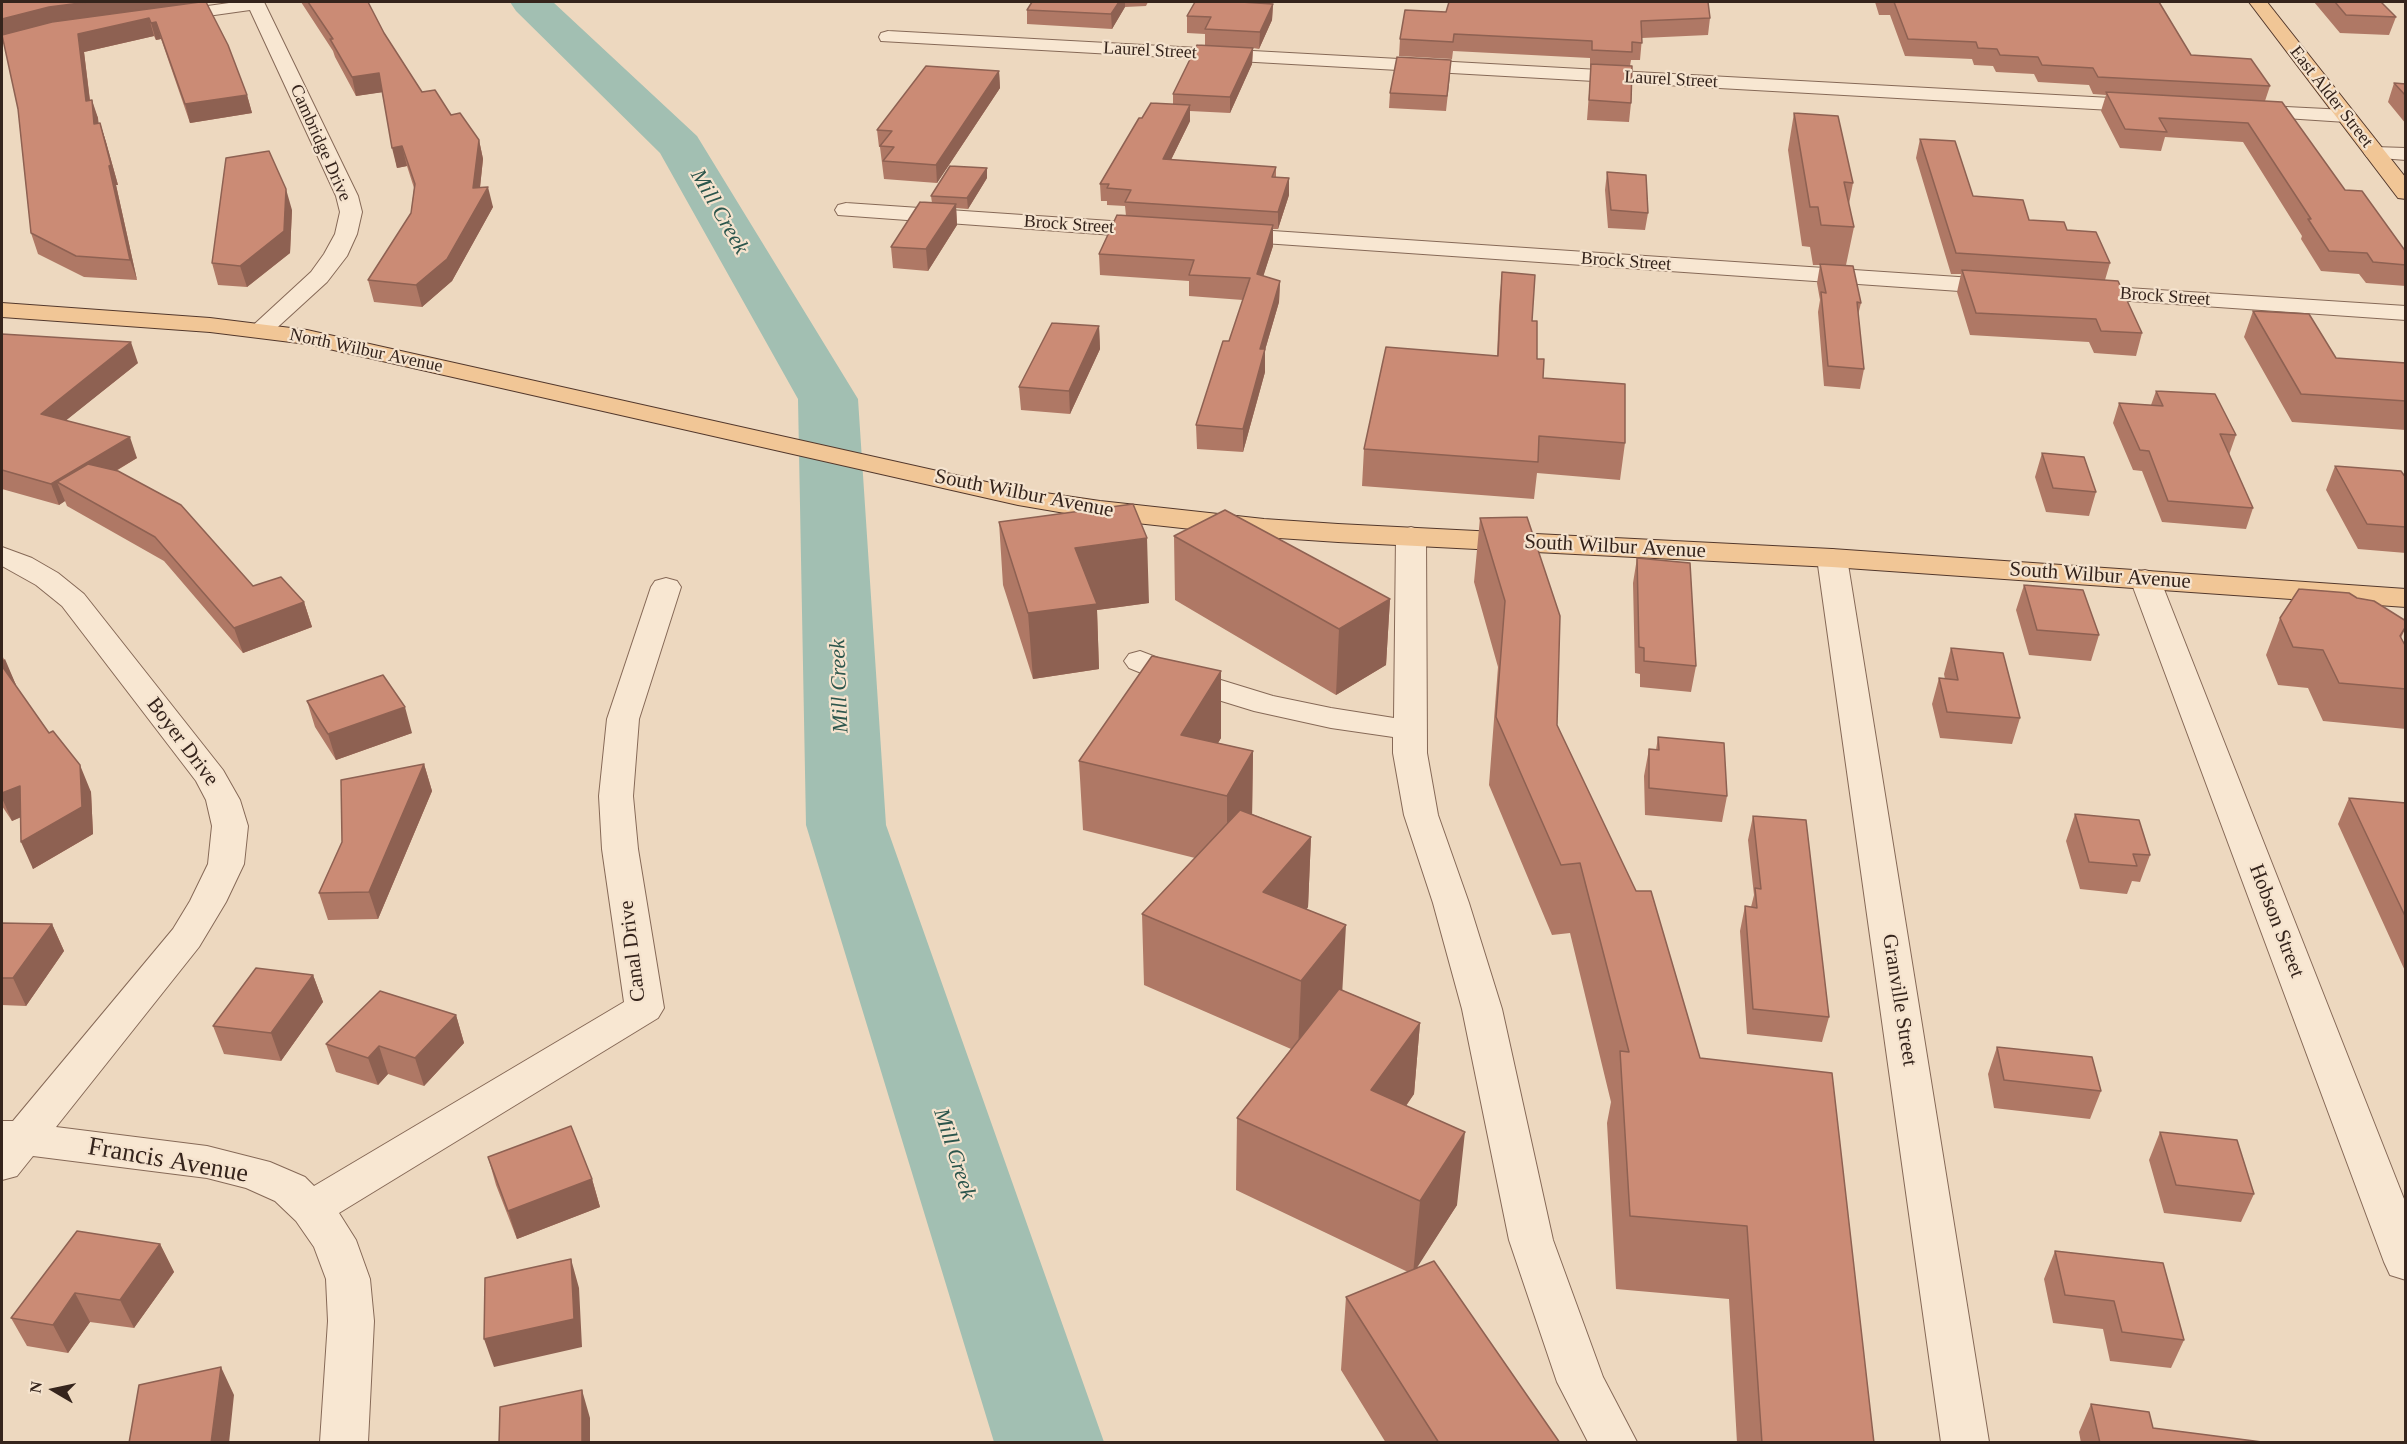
<!DOCTYPE html>
<style>
body{margin:0}
#map{position:relative;width:2407px;height:1444px;overflow:hidden;background:#edd8bf;font-family:"Times New Roman",serif}
canvas{display:block}
.frame{position:absolute;inset:0;border:3px solid #35241c;pointer-events:none}
.north{position:absolute;left:24px;top:1360px;width:60px;height:60px;-webkit-text-stroke:4px #f5e3ce;paint-order:stroke;rotate:279deg;font-size:16px;font-weight:700;line-height:24px;text-align:center;color:#35241c}
.north::after{content:'';display:block;margin:auto;width:21px;height:27px;background:#35241c;clip-path:polygon(50% 0,100% 100%,50% 72%,0 100%)}
</style>
<div id="map">
<canvas width="2407" height="1444"></canvas>
<div class="frame"></div>
<div class="north">N</div>
</div>
<script>
const context = document.querySelector('canvas').getContext('2d');
context.lineJoin = 'round';
const toPath = rows => new Path2D(rows.map(r => 'M' + r).join(''));
function paint(path, color) { context.fillStyle = color; context.fill(path, 'evenodd'); }
function trace(path, color, width, dash) { context.strokeStyle = color; context.lineWidth = width; context.lineCap = dash ? 'butt' : 'round'; context.setLineDash(dash || []); context.stroke(path); }
function write(font, color, halo, rows, align = 'center') {
  context.font = font + ' "Times New Roman",serif'; context.lineWidth = 4.5; context.setLineDash([]); context.textBaseline = 'middle'; context.strokeStyle = halo; context.fillStyle = color; for (const [text, x, y, turn = 0] of rows) {
    context.save(); context.translate(x, y); context.rotate((+turn || 0) * Math.PI / 180); context.textAlign = isNaN(turn) ? turn : align; if (halo) context.strokeText(text, 0, 0); context.fillText(text, 0, 0); context.restore();
  }
}
paint(toPath([
 [510,2,553,2,697,136,858,399,886,825,1104,1442,994,1442,806,825,798,399,660,153,516,11,510,2]
]), '#a2bfb2');
const minor = toPath([
 [236,2,264,2,358,196,362,212,357,234,347,256,327,282,269,335,260,337,251,335,248,330,311,272,324,254,335,234,340,212,336,196,250,10,165,22,159,21,156,17,159,13,165,12,236,2],
 [888,31,2147,100,2154,102,2157,106,2154,110,2147,112,881,41,879,37,881,33,888,31],
 [2246,105,2346,110,2353,112,2356,116,2353,120,2346,122,2239,115,2236,111,2239,107,2246,105],
 [2374,147,2406,148,2406,160,2367,157,2364,153,2367,149,2374,147],
 [846,203,1155,224,1163,226,1166,231,1163,236,1155,238,838,215,835,210,838,205,846,203],
 [1228,228,2003,280,2011,282,2015,287,2011,292,2003,294,1220,240,1217,235,1220,230,1228,228],
 [2081,285,2406,306,2406,320,2073,297,2069,292,2073,287,2081,285],
 [1411,527,1421,530,1426,536,1427,753,1438,815,1469,903,1502,1009,1553,1240,1603,1377,1637,1442,1588,1442,1557,1382,1509,1240,1462,1009,1433,903,1404,815,1393,753,1393,737,1331,728,1254,711,1176,687,1129,668,1124,661,1129,654,1140,651,1198,673,1273,696,1331,708,1394,718,1396,536,1401,530,1411,527],
 [2,547,32,558,58,573,84,594,223,770,240,800,248,826,244,864,226,902,199,947,56,1127,207,1146,270,1162,305,1177,314,1186,624,1002,602,849,599,796,607,719,651,587,655,581,666,578,677,581,681,587,639,719,633,796,638,849,664,1008,658,1018,339,1213,356,1240,370,1279,374,1321,368,1442,320,1442,328,1321,326,1279,314,1247,296,1221,275,1201,246,1188,207,1178,33,1156,17,1176,2,1180,2,1121,13,1121,173,929,190,901,208,864,212,826,206,800,196,781,62,606,36,585,2,566,2,547],
 [1832,549,1842,552,1847,558,1989,1442,1941,1442,1817,558,1822,552,1832,549],
 [2145,570,2156,573,2160,579,2406,1204,2406,1280,2390,1275,2384,1262,2130,579,2134,573,2145,570]
]);
const major = toPath([
 [2249,2,2267,2,2406,178,2406,199,2398,198,2249,2],
 [2,303,210,318,307,330,1018,489,1100,501,1264,519,1338,524,1832,549,2406,589,2406,607,1832,567,1338,542,1264,537,1100,519,1018,505,307,344,210,332,2,317,2,303]
]);
trace(minor, '#866957', 2);
trace(major, '#53382c', 2);
paint(minor, '#f8e7d2');
paint(major, '#f1c696');
paint(toPath([
 [2,2,206,2,247,95,252,113,190,123,161,39,156,40,154,36,84,52,90,100,98,118,98,123,100,123,106,142,118,185,116,185,137,280,84,277,38,254,31,233,18,109,2,30],
 [301,2,368,2,384,33,422,92,451,115,479,140,483,159,480,188,493,207,452,281,422,307,374,302,368,280,411,213,414,188,407,166,397,168,382,92,356,96,335,57,333,51],
 [1032,2,1148,2,1146,6,1125,7,1112,29,1027,24,1027,10],
 [1195,2,1249,2,1273,4,1272,20,1259,49,1253,48,1252,64,1230,113,1190,111,1190,121,1171,160,1276,167,1276,177,1289,178,1289,195,1278,229,1273,229,1273,246,1263,276,1280,281,1279,302,1265,350,1265,372,1243,452,1197,449,1196,425,1229,341,1243,300,1189,296,1189,281,1100,275,1099,254,1126,216,1125,206,1107,205,1107,201,1101,201,1100,184,1142,118,1173,104,1173,94,1205,45,1205,34,1187,33,1187,16],
 [1875,2,2159,2,2191,55,2270,86,2265,101,2345,190,2406,252,2406,286,2366,283,2359,274,2321,271,2301,239,2302,236,2243,142,2165,137,2161,151,2120,148,2101,111,2106,95,2093,94,2089,85,2038,82,2034,74,1996,72,1993,66,1974,65,1972,59,1905,56,1890,15,1879,15],
 [2314,2,2381,2,2396,17,2389,35,2340,33],
 [1446,12,1710,18,1708,35,1642,38,1640,60,1631,60,1630,66,1631,103,1629,122,1587,120,1591,67,1590,67,1590,58,1453,51,1452,59,1399,56,1400,39],
 [999,71,1000,88,937,183,884,179,880,147,879,147,877,130],
 [1450,75,1446,111,1389,108,1390,93],
 [2394,83,2406,84,2406,124,2388,102],
 [1794,113,1853,183,1849,204,1854,227,1846,265,1861,303,1858,315,1864,369,1860,389,1824,386,1818,312,1820,300,1817,283,1820,265,1813,265,1810,247,1802,246,1788,150],
 [1920,139,1973,196,2029,220,2067,230,2110,263,2105,280,2142,333,2136,356,2094,353,2089,342,1970,335,1957,292,1961,274,1951,274,1916,158],
 [1607,172,1648,213,1645,230,1608,228,1605,190],
 [987,178,968,209,956,208,957,225,928,271,893,268,891,247,932,203,931,196],
 [292,210,290,253,247,287,218,285,212,263],
 [1502,272,1532,321,1537,359,1543,378,1625,443,1620,480,1537,473,1534,499,1362,486,1364,449,1497,356,1499,306],
 [2253,311,2336,358,2406,363,2406,430,2292,422,2244,337],
 [1099,326,1100,349,1070,414,1021,410,1019,387],
 [2,334,138,363,66,420,137,458,116,471,253,586,304,602,312,627,243,653,164,561,67,506,65,501,59,505,2,489],
 [2156,391,2236,435,2229,455,2253,508,2246,529,2162,522,2142,471,2133,470,2113,423,2119,403,2151,405],
 [2042,453,2096,492,2089,516,2046,512,2035,477],
 [2335,466,2406,478,2406,553,2358,549,2326,490],
 [1480,518,1557,725,1700,1058,1874,1443,1737,1443,1729,1299,1616,1289,1607,1123,1611,1102,1570,933,1552,935,1489,785,1498,667,1474,582],
 [999,522,1149,603,1097,610,1099,669,1033,679,1003,585],
 [1174,536,1390,599,1386,665,1336,695,1175,600],
 [1637,558,1696,666,1691,692,1640,687,1640,674,1635,673,1633,583],
 [2024,585,2099,635,2091,661,2029,655,2016,610],
 [2357,598,2406,621,2406,627,2401,638,2406,647,2406,729,2323,721,2308,688,2278,685,2266,655,2280,618],
 [1951,648,2020,718,2012,744,1940,738,1932,704,1939,678,1945,679,1944,674],
 [2,655,16,685,15,685,91,792,93,834,33,869,20,817,12,821,2,806],
 [1221,671,1221,738,1218,743,1253,751,1252,814,1311,837,1308,907,1306,910,1342,990,1420,1023,1414,1094,1406,1106,1457,1205,1416,1268,1560,1443,1386,1443,1341,1370,1346,1297,1408,1272,1236,1190,1237,1118,1291,1049,1144,985,1142,914,1195,858,1083,830,1079,761],
 [307,701,412,733,336,760,315,727],
 [1658,737,1727,796,1722,822,1645,815,1644,776,1649,749,1656,750],
 [424,764,432,791,378,919,328,920,319,893],
 [2349,798,2406,803,2406,973,2338,824],
 [2075,814,2150,855,2140,882,2132,881,2127,894,2080,889,2066,841],
 [1753,816,1829,1017,1822,1042,1747,1034,1740,931,1745,906,1751,907,1754,895,1748,840],
 [2,923,52,924,64,951,26,1006,2,1005],
 [313,975,323,1002,281,1061,224,1054,213,1026],
 [456,1015,464,1043,424,1086,388,1074,378,1085,336,1072,326,1044],
 [1997,1047,2101,1091,2090,1119,1994,1108,1988,1074],
 [2160,1132,2254,1194,2241,1222,2164,1213,2149,1160],
 [488,1157,592,1179,600,1207,517,1239,496,1185],
 [160,1244,174,1272,134,1328,90,1322,68,1353,27,1346,11,1318],
 [2055,1251,2184,1340,2171,1368,2110,1361,2103,1329,2053,1323,2044,1279],
 [2091,1404,2153,1428,2270,1443,2081,1443,2079,1432]
]), '#af7865');
paint(toPath([
 [88,2,202,2,4,38,2,30,2,19,49,7],
 [1119,2,1125,2,1125,7,1112,29,1111,14],
 [1273,4,1272,20,1259,49,1260,32],
 [149,18,154,36,84,52,92,119,86,101,78,34],
 [156,22,161,39,156,40,151,23],
 [1253,48,1252,64,1230,113,1230,97],
 [999,71,1000,88,937,183,936,165],
 [379,73,384,92,356,96,352,77],
 [247,95,252,113,190,123,185,104],
 [92,100,98,118,101,142,94,124],
 [1190,105,1190,121,1163,176,1163,159],
 [100,123,106,142,118,185,116,185,137,280,130,260],
 [479,140,483,159,478,205,488,187,493,207,452,281,422,307,416,285,473,188],
 [402,146,407,166,397,168,392,148],
 [987,168,987,178,968,209,967,198],
 [1289,178,1289,195,1278,229,1278,212],
 [286,189,292,210,290,253,247,287,240,266],
 [956,204,957,225,928,271,926,249],
 [1273,225,1273,246,1257,296,1257,274],
 [1280,281,1279,302,1265,350,1265,372,1243,452,1243,429,1260,349],
 [1099,326,1100,349,1070,414,1069,391],
 [131,342,138,363,49,434,41,414],
 [130,437,137,458,78,493,57,482,65,501,59,505,51,484],
 [1147,538,1149,603,1097,610,1099,669,1033,679,1028,613,1075,548],
 [1390,599,1386,665,1336,695,1339,629],
 [304,602,312,627,243,653,234,628],
 [5,659,16,685,9,688,2,669,2,661],
 [1221,671,1221,738,1191,788,1181,735],
 [405,707,412,733,336,760,328,734],
 [1253,751,1252,820,1227,865,1227,796],
 [424,764,432,791,378,919,369,892],
 [80,765,91,792,93,834,33,869,21,842],
 [20,786,31,813,12,821,2,798,2,793],
 [1311,837,1308,907,1261,963,1263,892],
 [52,924,64,951,26,1006,13,978],
 [1346,925,1342,996,1298,1052,1301,981],
 [313,975,323,1002,281,1061,271,1033],
 [456,1015,464,1043,424,1086,415,1058],
 [1420,1023,1414,1094,1366,1163,1371,1090],
 [379,1046,388,1074,378,1085,368,1058],
 [1465,1132,1457,1205,1413,1274,1420,1201],
 [592,1179,600,1207,517,1239,508,1211],
 [160,1244,174,1272,134,1328,120,1300],
 [571,1259,579,1288,582,1347,494,1367,484,1339],
 [75,1293,90,1322,68,1353,53,1325],
 [221,1367,234,1395,229,1443,211,1443],
 [582,1390,590,1418,590,1443,582,1443]
]), '#8e6152');
const building = toPath([
 [2,2,88,2,49,7,2,19,2,2],
 [200,2,206,2,228,45,247,95,185,104,156,22,151,23,149,18,78,34,86,101,92,100,94,124,100,123,111,165,109,166,130,260,76,256,31,233,18,109,2,35,52,22,200,2],
 [308,2,368,2,384,33,422,92,435,90,451,115,460,113,479,140,473,188,488,187,447,259,416,285,368,280,411,213,415,184,402,146,392,148,379,73,352,77,330,39,333,39,308,2],
 [1032,2,1119,2,1111,14,1027,10,1032,2],
 [1195,2,1241,2,1273,4,1260,32,1205,29,1211,17,1187,16,1195,2],
 [1449,2,1708,2,1710,18,1641,21,1642,43,1632,42,1632,52,1592,50,1592,41,1454,34,1453,42,1400,39,1405,10,1446,12,1449,2],
 [1894,2,2159,2,2191,55,2251,59,2270,86,2098,77,2093,68,2042,65,2038,57,2000,55,1997,49,1978,48,1976,42,1908,39,1894,2],
 [2335,2,2381,2,2396,17,2346,15,2335,2],
 [1197,45,1253,48,1230,97,1173,94,1197,45],
 [1397,57,1451,60,1447,96,1390,93,1397,57],
 [1591,64,1632,66,1631,103,1589,100,1591,64],
 [926,66,999,71,936,165,883,161,894,147,880,146,892,131,877,130,926,66],
 [2394,83,2406,84,2406,96,2394,83],
 [2106,92,2282,102,2345,190,2362,191,2406,252,2406,265,2373,262,2367,253,2329,251,2308,219,2311,219,2248,123,2159,118,2167,132,2125,129,2106,92],
 [1151,103,1190,105,1163,159,1276,167,1272,177,1289,178,1278,212,1125,202,1131,190,1107,188,1109,184,1100,184,1139,118,1142,118,1151,103],
 [1794,113,1838,116,1853,183,1844,182,1854,227,1821,225,1818,207,1810,207,1794,113],
 [1920,139,1955,141,1973,196,2023,200,2029,220,2064,222,2067,230,2096,232,2110,263,1956,253,1920,139],
 [269,151,286,189,284,231,240,266,212,263,226,158,269,151],
 [950,166,987,168,967,198,931,196,950,166],
 [1607,172,1646,175,1648,213,1611,210,1607,172],
 [920,202,956,204,926,249,891,247,920,202],
 [1117,215,1273,225,1257,274,1280,281,1260,349,1265,349,1243,429,1196,425,1223,341,1229,341,1250,278,1189,275,1194,260,1099,254,1117,215],
 [1820,264,1853,266,1861,303,1857,302,1864,369,1828,366,1821,292,1826,293,1820,264],
 [1962,270,2118,281,2142,333,2101,331,2096,319,1976,313,1962,270],
 [1502,272,1535,275,1532,321,1537,321,1537,359,1544,359,1543,378,1625,384,1625,443,1539,436,1538,462,1364,449,1386,347,1498,356,1502,272],
 [2253,311,2309,314,2336,358,2406,363,2406,401,2301,394,2253,311],
 [1052,323,1099,326,1069,391,1019,387,1052,323],
 [2,334,131,342,41,414,130,437,51,484,2,470,2,334],
 [2156,391,2215,394,2236,435,2220,434,2253,508,2168,501,2149,451,2140,450,2119,403,2163,406,2156,391],
 [2042,453,2084,457,2096,492,2053,488,2042,453],
 [88,464,118,471,181,505,253,586,281,577,304,602,234,628,155,537,57,482,88,464],
 [2335,466,2401,471,2406,478,2406,527,2367,524,2335,466],
 [1133,504,1147,538,1075,548,1097,604,1028,613,999,522,1133,504],
 [1225,510,1390,599,1339,629,1174,536,1225,510],
 [1527,517,1560,616,1557,725,1636,891,1651,891,1700,1058,1832,1073,1874,1443,1762,1443,1747,1226,1630,1216,1620,1051,1629,1052,1580,863,1561,865,1496,717,1505,601,1480,518,1527,517],
 [1637,558,1690,563,1696,666,1644,661,1644,648,1639,647,1637,558],
 [2024,585,2083,590,2099,635,2037,630,2024,585],
 [2299,589,2349,593,2357,598,2374,601,2406,621,2406,626,2400,636,2406,647,2406,689,2339,683,2323,650,2293,647,2280,618,2299,589],
 [1951,648,2003,653,2020,718,1947,712,1939,678,1958,680,1951,648],
 [1152,656,1221,671,1181,735,1253,751,1227,796,1079,761,1152,656],
 [2,666,49,733,53,731,80,765,82,807,21,842,20,786,2,793,2,666],
 [383,675,405,707,328,734,307,701,383,675],
 [1658,737,1724,743,1727,796,1649,788,1649,749,1659,750,1658,737],
 [424,764,369,892,319,893,342,842,341,780,424,764],
 [2349,798,2406,803,2406,918,2349,798],
 [1240,810,1311,837,1263,892,1346,925,1301,981,1142,914,1240,810],
 [2075,814,2139,820,2150,855,2133,854,2137,866,2089,862,2075,814],
 [1753,816,1806,820,1829,1017,1753,1009,1745,906,1757,908,1755,888,1761,889,1753,816],
 [2,923,52,924,13,978,2,978,2,923],
 [256,968,313,975,271,1033,213,1026,256,968],
 [1339,989,1420,1023,1371,1090,1465,1132,1420,1201,1237,1118,1339,989],
 [380,991,456,1015,415,1058,379,1046,368,1058,326,1044,380,991],
 [1997,1047,2092,1057,2101,1091,2004,1080,1997,1047],
 [571,1126,592,1179,508,1211,488,1157,571,1126],
 [2160,1132,2237,1140,2254,1194,2176,1185,2160,1132],
 [77,1231,160,1244,120,1300,75,1293,53,1325,11,1318,77,1231],
 [2055,1251,2163,1263,2184,1340,2122,1332,2114,1301,2065,1295,2055,1251],
 [571,1259,574,1319,484,1339,485,1278,571,1259],
 [1434,1261,1560,1443,1439,1443,1346,1297,1434,1261],
 [221,1367,211,1443,129,1443,139,1385,221,1367],
 [582,1390,582,1443,499,1443,500,1407,582,1390],
 [2091,1404,2149,1412,2153,1428,2270,1443,2100,1443,2091,1404]
]);
paint(building, '#cb8b75');
trace(building, '#8e6152', 1.5);
write('18px', '#35241c', '#f5e3ce', [
 ["Laurel Street",1150,51,3],
 ["Laurel Street",1671,80,3],
 ["East Alder Street",2331,97,52],
 ["Cambridge Drive",320,143,66],
 ["Brock Street",1069,225,4],
 ["Brock Street",1626,262,4],
 ["Brock Street",2165,297,4],
 ["North Wilbur Avenue",366,351,12]
]);
write('21px', '#35241c', '#f5e3ce', [
 ["South Wilbur Avenue",1024,494,11],
 ["South Wilbur Avenue",1615,547,3],
 ["South Wilbur Avenue",2100,576,4],
 ["Boyer Drive",182,742,53],
 ["Hobson Street",2276,921,69],
 ["Canal Drive",633,951,-97],
 ["Granville Street",1899,1000,81]
]);
write('italic 22px', '#2b554c', '#f5e3ce', [
 ["Mill Creek",719,212,60],
 ["Mill Creek",840,686,-92],
 ["Mill Creek",954,1154,72]
]);
write('26px', '#35241c', '#f5e3ce', [
 ["Francis Avenue",168,1161,10]
]);
</script>
